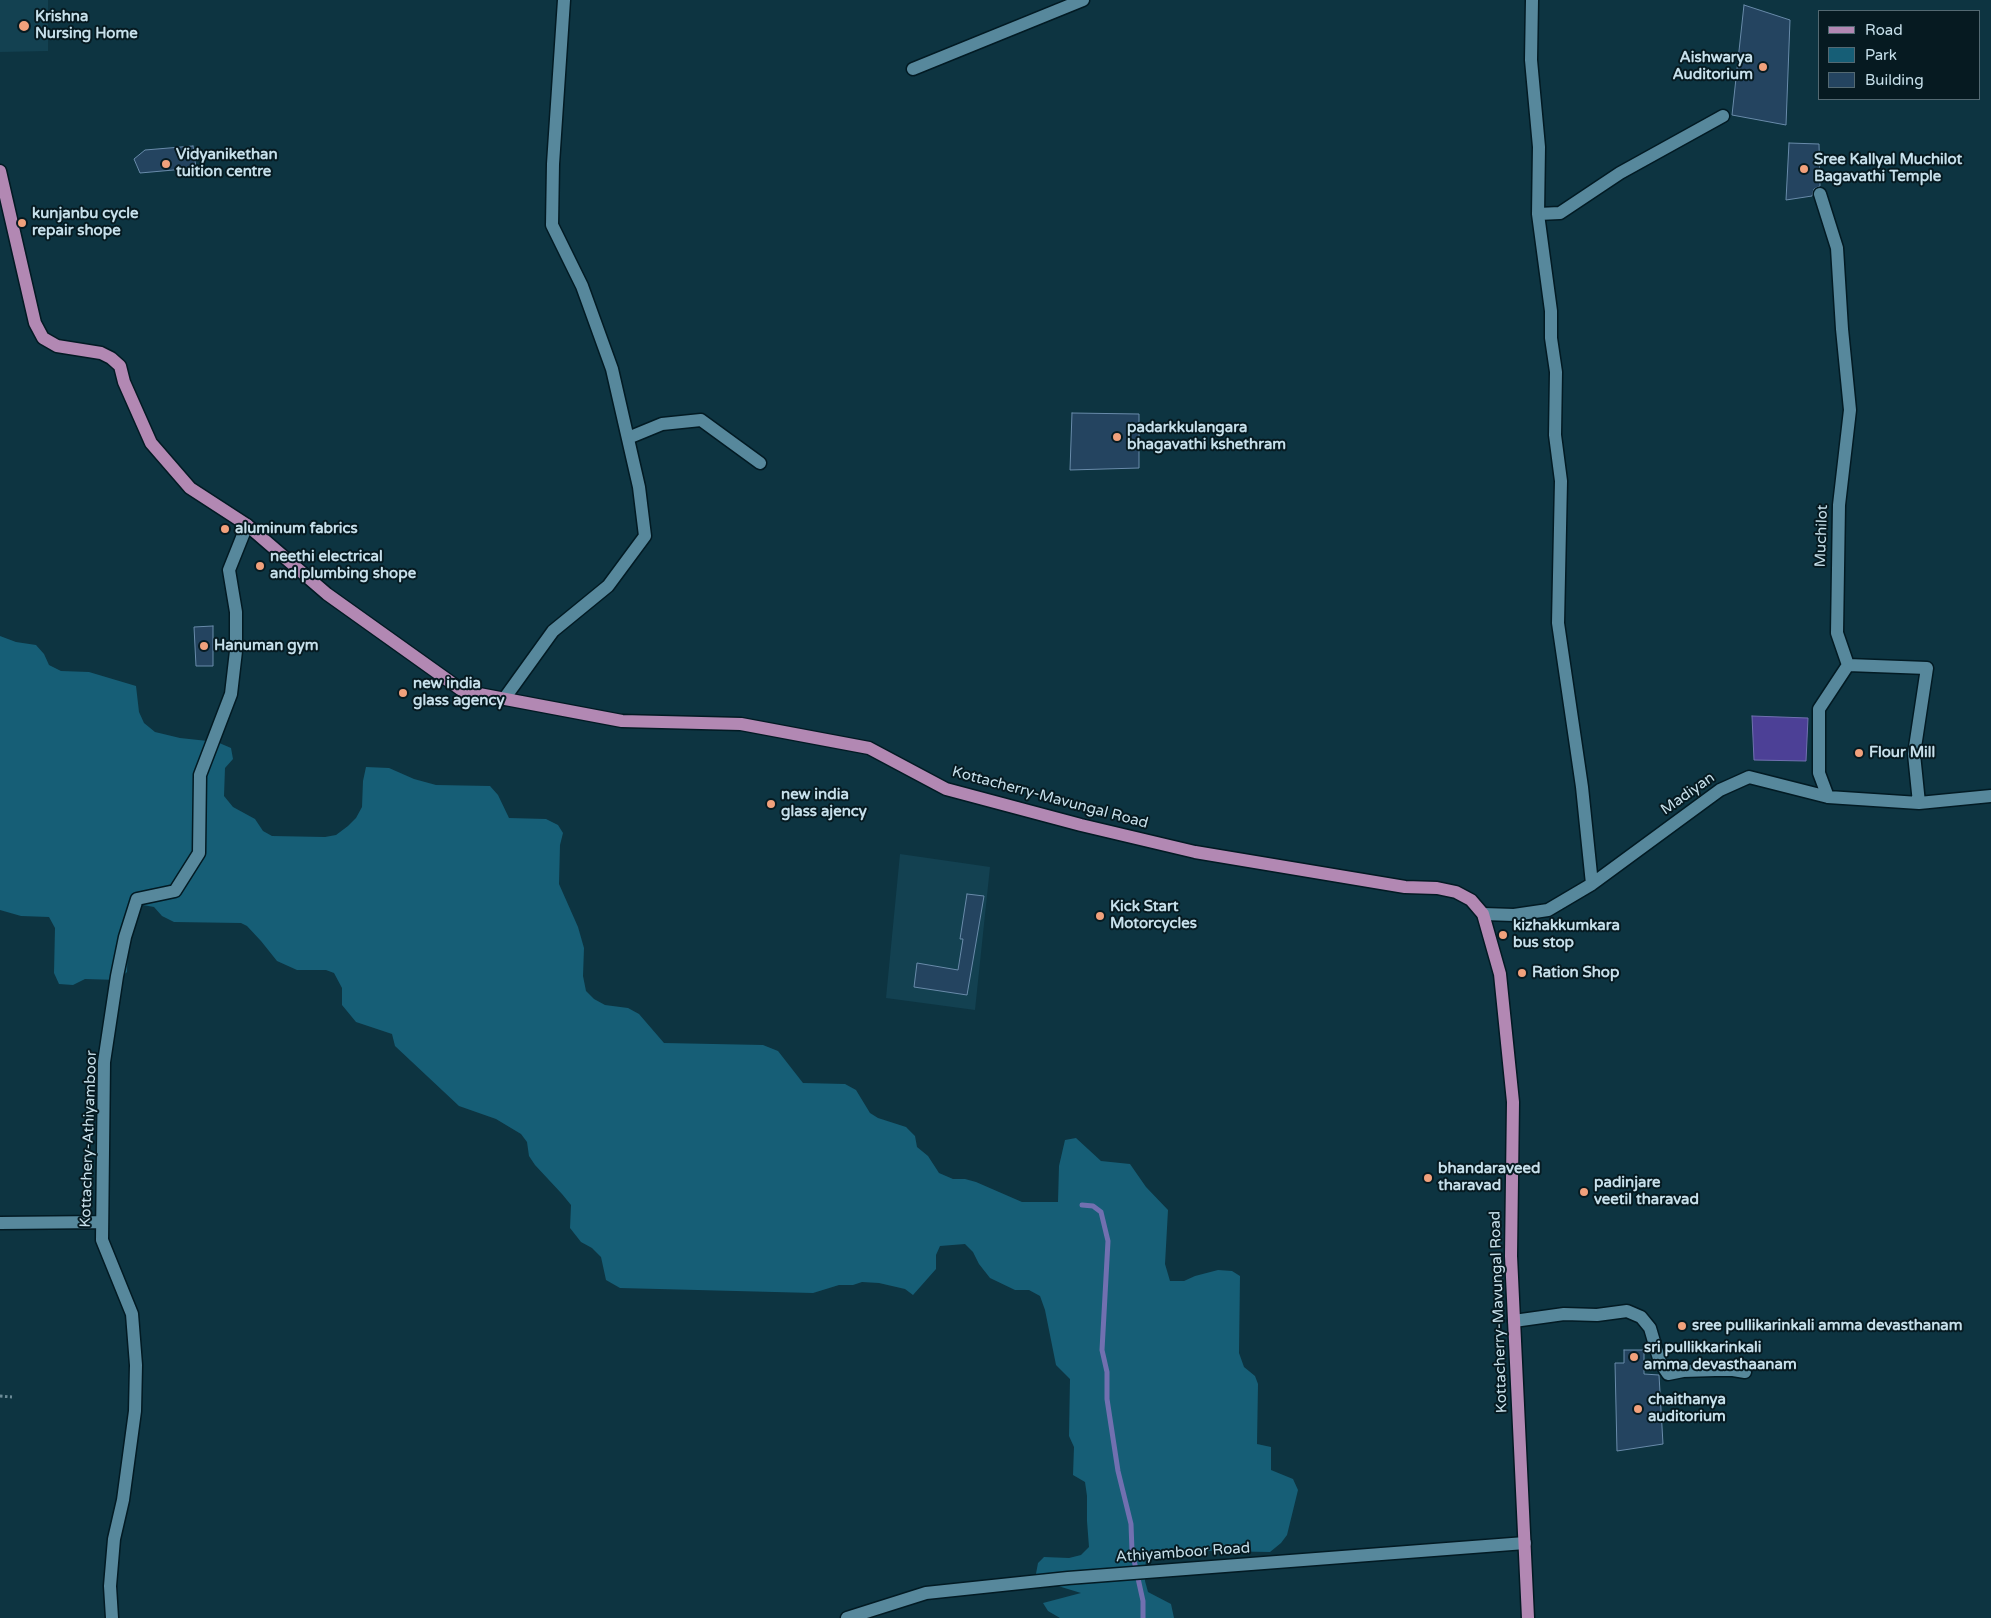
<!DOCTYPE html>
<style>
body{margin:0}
#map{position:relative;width:1991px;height:1618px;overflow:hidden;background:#0d3441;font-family:"Varela Round",sans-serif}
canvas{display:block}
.legend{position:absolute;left:1818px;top:10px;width:162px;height:90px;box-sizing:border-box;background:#061a21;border:1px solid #536972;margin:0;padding:6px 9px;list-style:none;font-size:15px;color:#c7e0eb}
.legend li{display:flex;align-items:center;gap:10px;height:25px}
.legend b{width:25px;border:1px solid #536972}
</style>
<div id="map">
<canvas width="1991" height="1618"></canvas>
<ul class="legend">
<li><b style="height:6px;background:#b288b3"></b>Road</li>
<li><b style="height:14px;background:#165e76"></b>Park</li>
<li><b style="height:14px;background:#244460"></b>Building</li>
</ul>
</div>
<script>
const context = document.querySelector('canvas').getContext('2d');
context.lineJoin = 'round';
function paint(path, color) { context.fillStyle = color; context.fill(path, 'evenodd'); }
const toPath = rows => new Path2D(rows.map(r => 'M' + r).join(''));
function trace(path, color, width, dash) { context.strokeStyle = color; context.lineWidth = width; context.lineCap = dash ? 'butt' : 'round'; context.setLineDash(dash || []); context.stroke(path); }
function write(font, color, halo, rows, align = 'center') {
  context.font = font + ' "Varela Round",sans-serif'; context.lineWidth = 4; context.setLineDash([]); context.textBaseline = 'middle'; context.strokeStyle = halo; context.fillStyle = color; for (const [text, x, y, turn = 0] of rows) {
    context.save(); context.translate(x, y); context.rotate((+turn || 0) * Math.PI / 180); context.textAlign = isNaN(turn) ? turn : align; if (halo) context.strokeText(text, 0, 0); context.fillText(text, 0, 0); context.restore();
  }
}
paint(toPath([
 [0,0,48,0,48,51,0,52],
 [900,854,990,867,975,1010,886,998]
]), '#134151');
paint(toPath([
 [0,636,16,642,36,645,44,654,49,665,61,671,89,672,136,686,139,712,144,723,155,732,180,738,217,742,231,748,233,759,225,768,224,796,233,807,255,819,263,831,272,836,325,837,336,835,348,826,356,818,362,807,363,781,366,767,389,768,414,779,436,785,490,786,498,795,509,818,546,819,558,825,563,833,560,845,559,884,578,927,584,948,583,976,586,991,594,999,605,1005,628,1008,639,1014,664,1043,763,1045,778,1051,803,1083,845,1084,856,1090,870,1113,878,1118,906,1127,915,1136,917,1147,928,1156,939,1173,953,1179,965,1179,976,1182,1022,1202,1058,1202,1059,1166,1065,1140,1076,1138,1101,1161,1130,1164,1146,1187,1168,1210,1165,1264,1170,1281,1184,1281,1195,1276,1218,1270,1232,1271,1240,1276,1239,1353,1244,1367,1255,1376,1258,1384,1257,1444,1271,1447,1271,1470,1293,1479,1298,1490,1287,1535,1281,1543,1270,1552,1157,1550,1146,1552,1145,1581,1148,1592,1171,1604,1174,1618,1060,1618,1048,1611,1043,1603,1081,1593,1035,1579,1038,1563,1044,1557,1069,1558,1081,1555,1089,1547,1087,1521,1087,1496,1085,1482,1073,1475,1074,1447,1069,1436,1070,1379,1056,1365,1045,1310,1040,1296,1029,1290,1015,1290,990,1278,979,1264,973,1252,965,1244,940,1246,936,1255,936,1269,913,1295,905,1289,879,1283,862,1282,853,1285,839,1285,813,1293,620,1288,606,1280,601,1257,592,1248,581,1242,570,1228,571,1205,562,1194,535,1165,529,1156,527,1142,521,1134,496,1119,459,1106,395,1046,392,1034,356,1022,342,1005,342,988,334,973,326,970,297,970,277,961,261,941,247,926,241,923,174,922,162,916,154,907,137,904,129,910,127,972,118,980,85,979,73,985,59,984,54,973,55,928,49,917,21,916,0,910]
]), '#165e76');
const water = toPath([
 [1752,716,1808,718,1806,761,1754,760,1752,716]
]);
paint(water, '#4c4096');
trace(water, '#7170b0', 1);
trace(toPath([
 [1082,1205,1093,1206,1101,1212,1108,1241,1102,1350,1107,1372,1107,1399,1118,1471,1131,1524,1132,1551,1143,1601,1143,1618]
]), '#7170b0', 5);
const building = toPath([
 [1744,5,1790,20,1786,125,1732,115,1744,5],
 [1789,143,1819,144,1820,186,1814,189,1812,196,1786,200,1789,143],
 [193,146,196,168,140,173,134,159,145,150,193,146],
 [1072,413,1139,414,1139,468,1070,470,1072,413],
 [213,626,213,666,196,666,194,627,213,626],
 [967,894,984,896,967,995,914,987,917,963,958,970,963,939,960,939,967,894],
 [1624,1350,1644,1350,1644,1374,1659,1375,1663,1444,1617,1451,1615,1363,1624,1363,1624,1350]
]);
paint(building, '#244460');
trace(building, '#698baa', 1);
const minor = toPath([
 [1532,0,1531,60,1539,147,1538,214,1551,311,1551,338,1556,372,1555,435,1561,481,1558,623,1582,787,1592,884],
 [913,69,1083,0],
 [1820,194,1837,248,1842,329,1850,410,1839,505,1837,633,1848,665,1927,668,1914,754,1919,803],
 [1538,214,1560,213,1620,173,1723,116],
 [628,438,662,424,701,420,760,463],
 [504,699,553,631,608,586,645,536,639,487,612,369,582,286,552,225,553,164,564,0],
 [1828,797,1819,773,1819,709,1848,665],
 [1483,914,1514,915,1548,910,1592,884,1720,790,1749,777,1828,797,1919,803,1991,796],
 [0,1223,102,1222],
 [1514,1321,1564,1314,1597,1315,1627,1311,1641,1317,1650,1328,1660,1362,1668,1374,1683,1371,1715,1370,1733,1370,1745,1372],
 [112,1618,110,1586,114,1539,123,1500,135,1411,136,1365,132,1314,102,1240,104,1062,117,976,125,937,137,899,175,891,199,853,200,775,231,694,236,651,236,612,229,570,247,525],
 [847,1618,926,1593,1068,1578,1525,1543]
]);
const major = toPath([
 [0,171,35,323,43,338,57,346,101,353,111,358,120,366,124,382,151,443,190,488,247,525,327,594,463,691,622,721,741,724,869,748,946,789,1081,825,1195,852,1405,887,1437,888,1456,892,1471,900,1483,914,1500,974,1513,1102,1511,1256,1528,1618]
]);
trace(minor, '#021a23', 15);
trace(major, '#021a23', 15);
trace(toPath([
 [0,1396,12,1397]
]), '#6b8b97', 3, [2.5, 2.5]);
trace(minor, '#57889c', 12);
trace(major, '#b288b3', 12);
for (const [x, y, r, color] of [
 [24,26,6,"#f1a17c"],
 [1763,67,5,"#f1a17c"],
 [166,164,5,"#f1a17c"],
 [1804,169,5,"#f1a17c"],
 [22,223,5,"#f1a17c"],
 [1117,437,5,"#f1a17c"],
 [225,529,5,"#f1a17c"],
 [260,566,5,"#f1a17c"],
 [204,646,5,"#f1a17c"],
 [403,693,5,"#f1a17c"],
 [1859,753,5,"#f1a17c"],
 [771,804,5,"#f1a17c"],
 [1100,916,5,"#f1a17c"],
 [1503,935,5,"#f1a17c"],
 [1522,973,5,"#f1a17c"],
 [1428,1178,5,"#f1a17c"],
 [1584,1192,5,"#f1a17c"],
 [1682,1326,5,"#f1a17c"],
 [1634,1357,5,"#f1a17c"],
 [1638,1409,5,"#f1a17c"]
]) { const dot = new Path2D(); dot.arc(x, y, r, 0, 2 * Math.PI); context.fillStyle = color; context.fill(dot); trace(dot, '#061a21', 2); }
write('bold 15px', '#c7e0eb', '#061a21', [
 ["Krishna",35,17],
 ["Nursing Home",35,34],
 ["Aishwarya",1753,58,"right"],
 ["Auditorium",1753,75,"right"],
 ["Vidyanikethan",176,155],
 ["tuition centre",176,172],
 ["Sree Kallyal Muchilot",1814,160],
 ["Bagavathi Temple",1814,177],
 ["kunjanbu cycle",32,214],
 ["repair shope",32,231],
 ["padarkkulangara",1127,428],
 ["bhagavathi kshethram",1127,445],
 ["aluminum fabrics",235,529],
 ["neethi electrical",270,557],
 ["and plumbing shope",270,574],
 ["Hanuman gym",214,646],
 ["new india",413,684],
 ["glass agency",413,701],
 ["Flour Mill",1869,753],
 ["new india",781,795],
 ["glass ajency",781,812],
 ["Kick Start",1110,907],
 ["Motorcycles",1110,924],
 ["kizhakkumkara",1513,926],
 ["bus stop",1513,943],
 ["Ration Shop",1532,973],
 ["bhandaraveed",1438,1169],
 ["tharavad",1438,1186],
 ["padinjare",1594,1183],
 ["veetil tharavad",1594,1200],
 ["sree pullikarinkali amma devasthanam",1692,1326],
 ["sri pullikkarinkali",1644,1348],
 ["amma devasthaanam",1644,1365],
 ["chaithanya",1648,1400],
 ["auditorium",1648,1417]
], 'left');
write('15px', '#c7e0eb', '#061a21', [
 ["Muchilot",1822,536,-88],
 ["Madiyan",1688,794,-35],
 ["Kottacherry-Mavungal Road",1050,798,15],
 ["Kottachery-Athiyamboor",89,1139,-88],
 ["Kottacherry-Mavungal Road",1499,1312,-92],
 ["Athiyamboor Road",1183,1553,-4]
]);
</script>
